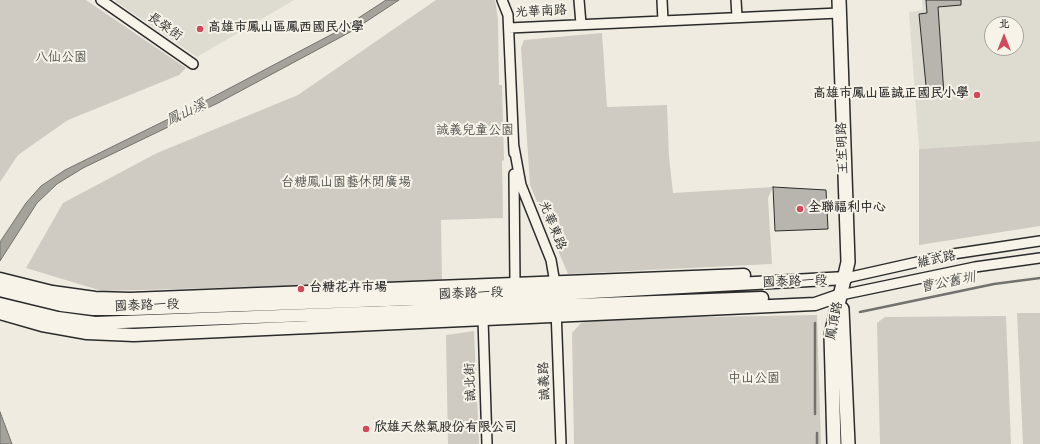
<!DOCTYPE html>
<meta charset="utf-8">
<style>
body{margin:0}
#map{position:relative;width:1040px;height:444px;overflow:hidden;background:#efebe0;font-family:"Gochi Hand","LXGW WenKai TC",sans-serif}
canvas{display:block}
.north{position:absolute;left:984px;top:16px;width:40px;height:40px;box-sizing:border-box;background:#f7f3e8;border:1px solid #a5a39c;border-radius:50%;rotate:0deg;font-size:11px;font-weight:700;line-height:16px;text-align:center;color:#2b2b2b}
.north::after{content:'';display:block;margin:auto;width:14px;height:18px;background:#d1495b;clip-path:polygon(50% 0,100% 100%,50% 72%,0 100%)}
</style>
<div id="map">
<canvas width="1040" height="444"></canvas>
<div class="north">北</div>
</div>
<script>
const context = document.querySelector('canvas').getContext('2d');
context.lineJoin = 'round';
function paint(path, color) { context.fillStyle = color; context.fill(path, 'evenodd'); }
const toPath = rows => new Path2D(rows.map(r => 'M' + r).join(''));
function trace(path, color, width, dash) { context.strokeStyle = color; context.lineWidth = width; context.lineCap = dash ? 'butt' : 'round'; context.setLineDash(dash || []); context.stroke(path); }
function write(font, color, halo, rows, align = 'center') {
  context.font = font + ' "Gochi Hand","LXGW WenKai TC",sans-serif'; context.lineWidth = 4; context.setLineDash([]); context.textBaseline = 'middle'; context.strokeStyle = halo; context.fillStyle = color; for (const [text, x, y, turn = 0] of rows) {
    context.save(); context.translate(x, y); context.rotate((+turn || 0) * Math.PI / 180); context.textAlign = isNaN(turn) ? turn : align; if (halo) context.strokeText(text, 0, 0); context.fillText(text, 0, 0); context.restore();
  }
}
paint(toPath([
 [116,0,294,0,197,57,115,1],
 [922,0,1040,0,1040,141,919,149,909,12,923,10],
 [992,24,1016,24,1016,48,992,48]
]), '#dedbd1');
paint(toPath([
 [0,0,86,0,186,68,179,75,68,120,18,155,0,182],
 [436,0,495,0,498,19,499,85,502,85,504,160,502,161,503,218,441,220,442,282,102,291,26,268,63,203,157,153,298,95],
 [602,33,607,107,667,105,669,157,673,193,773,187,768,198,772,264,568,274,530,185,521,48,524,40],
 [1040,141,1040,226,919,245,919,149],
 [1017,313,1040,313,1040,444,1023,444],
 [817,315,821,444,574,444,572,333,581,323,597,319],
 [1006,316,1011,444,880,444,877,323,885,317],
 [474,331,479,444,448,444,446,335]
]), '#cfcbc2');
const water = toPath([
 [386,0,399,0,352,31,315,51,218,103,83,168,57,184,37,203,0,261,0,242,26,203,41,186,65,170,209,99,340,30,386,0],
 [0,412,12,444,0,444,0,412]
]);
paint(water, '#a4a29a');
trace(water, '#74726e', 1);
trace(toPath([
 [860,312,994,284,1040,278],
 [815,323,815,414],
 [817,433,817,444]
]), '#74726e', 2.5);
const building = toPath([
 [926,0,961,0,961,5,938,7,944,95,927,96,919,14,927,13,926,0],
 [773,187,826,190,828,229,775,231,773,187]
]);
paint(building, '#b8b5ae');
trace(building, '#2b2b2b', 1);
const minor = toPath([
 [101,0,193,64],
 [502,0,508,15,514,153],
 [579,0,581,24],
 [662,0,663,21],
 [736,0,737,17],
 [509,28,839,13],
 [514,147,521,185,551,260,556,289],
 [514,174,515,284],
 [846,278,953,254,1040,241],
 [841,295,975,267,1040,258],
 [556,309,561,444],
 [483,319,487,444]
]);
const tertiary = toPath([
 [0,279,52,292,95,298,130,299,744,275],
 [0,290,61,305,93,309,132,309,556,294,846,278],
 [0,304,58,318,95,323,762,298],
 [0,313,42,325,87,333,134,335,815,304,841,295]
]);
const secondary = toPath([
 [842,309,848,444],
 [834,444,831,335,848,262,839,0]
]);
trace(minor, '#2b2b2b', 12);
trace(tertiary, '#2b2b2b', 15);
trace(secondary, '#2b2b2b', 16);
trace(minor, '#f7f3e8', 9);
trace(tertiary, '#f7f3e8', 12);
trace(secondary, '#f7f3e8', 13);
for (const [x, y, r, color] of [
 [200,29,4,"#d1495b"],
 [977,95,4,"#d1495b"],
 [800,209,4,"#d1495b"],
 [301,289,4,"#d1495b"],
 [366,429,4,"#d1495b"]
]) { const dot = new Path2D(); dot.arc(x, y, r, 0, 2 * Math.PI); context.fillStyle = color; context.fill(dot); trace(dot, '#f7f3e8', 1.5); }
write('13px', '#2b2b2b', '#f7f3e8', [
 ["光華南路",541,13,-3],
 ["長榮街",164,28,35],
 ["王生明路",844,148,-92],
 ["光華東路",551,226,68],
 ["維武路",937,261,-12],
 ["國泰路一段",795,283,-2],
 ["國泰路一段",471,295,-2],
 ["國泰路一段",147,307,-2],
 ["鳳頂路",836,321,-79],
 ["誠義路",546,381,-92],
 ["誠北街",472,382,-92]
]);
write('bold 13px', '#2b2b2b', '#f7f3e8', [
 ["高雄市鳳山區鳳西國民小學",208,29],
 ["高雄市鳳山區誠正國民小學",969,95,"right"],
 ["全聯福利中心",808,209],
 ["台糖花卉市場",309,289],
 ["欣雄天然氣股份有限公司",374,429]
], 'left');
write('13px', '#545351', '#f7f3e8', [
 ["八仙公園",61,59],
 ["誠義兒童公園",475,132],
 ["台糖鳳山園藝休閒廣場",346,184],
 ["中山公園",754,380]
]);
write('italic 14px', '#555552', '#f7f3e8', [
 ["鳳山溪",187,114,-26],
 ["曹公舊圳",948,284,-11]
]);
</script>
